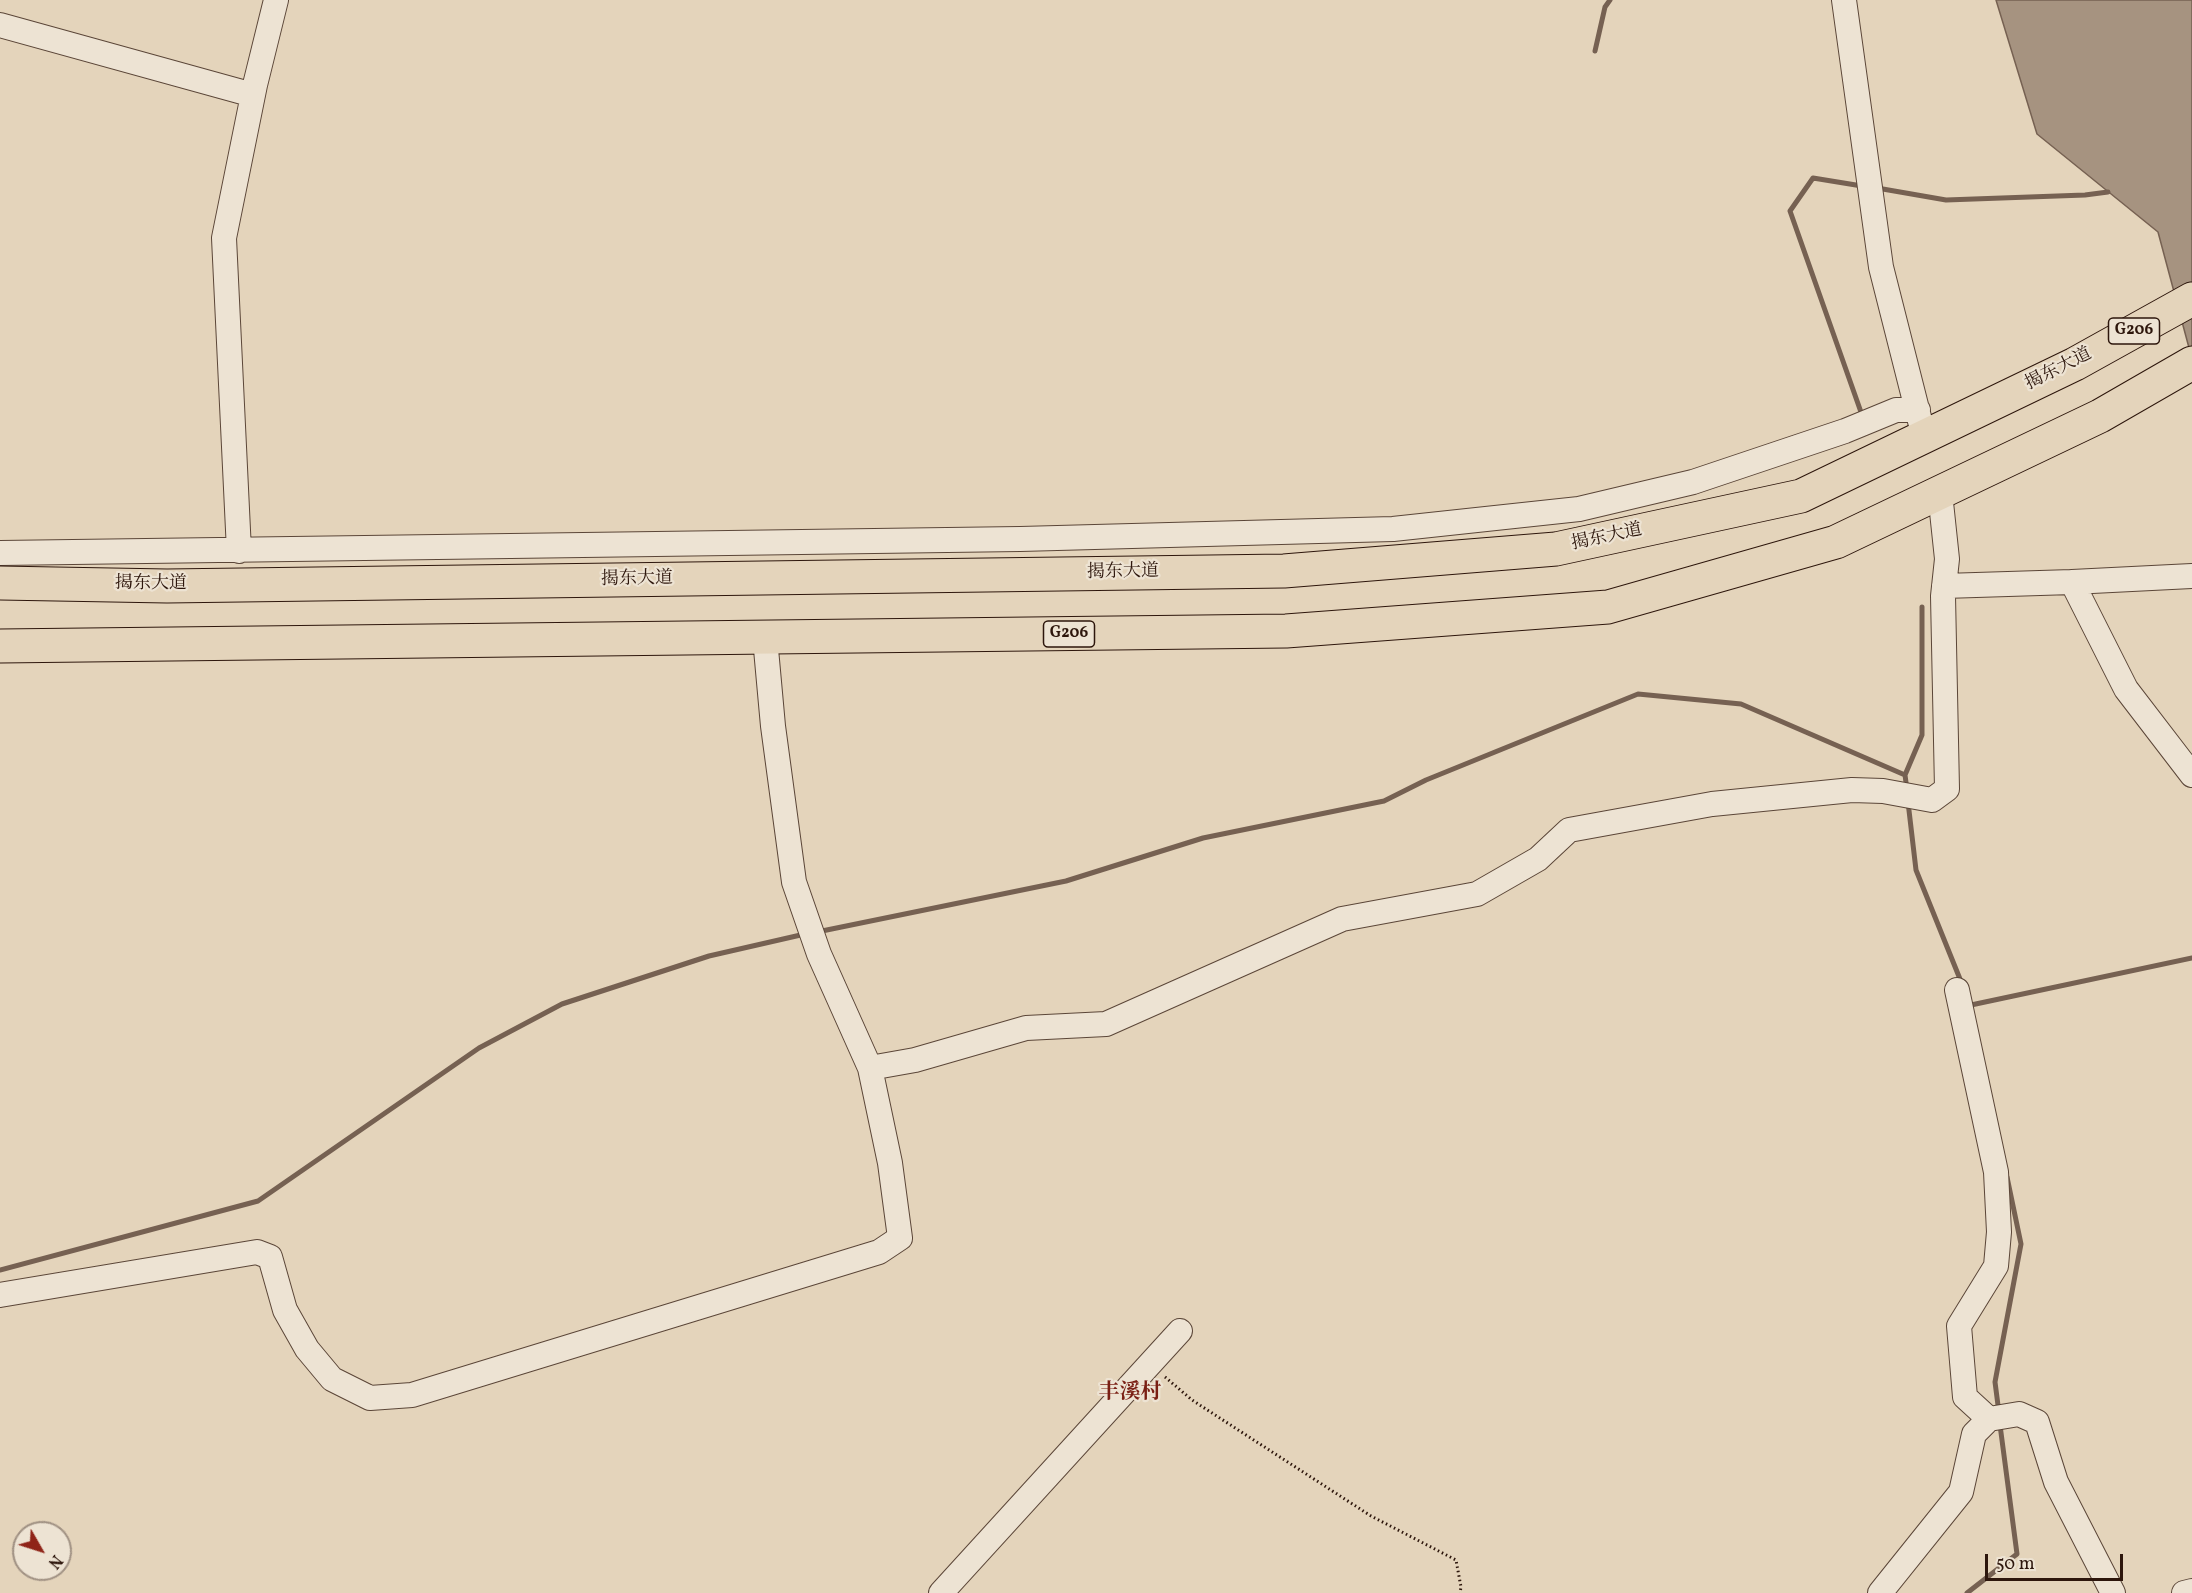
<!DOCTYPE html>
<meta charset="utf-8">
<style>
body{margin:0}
#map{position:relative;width:2192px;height:1593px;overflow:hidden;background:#e4d4bb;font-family:Vollkorn,serif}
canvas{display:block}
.north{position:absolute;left:12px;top:1521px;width:60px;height:60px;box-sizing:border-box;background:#ede3d3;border:2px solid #a09183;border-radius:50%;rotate:129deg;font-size:16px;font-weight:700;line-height:24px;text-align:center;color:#2d160c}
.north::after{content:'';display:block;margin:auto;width:21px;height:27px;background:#8f2418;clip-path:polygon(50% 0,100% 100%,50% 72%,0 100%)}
.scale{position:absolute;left:1985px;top:1554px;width:138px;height:27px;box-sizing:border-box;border:3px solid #2d160c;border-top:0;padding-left:8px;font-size:18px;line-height:21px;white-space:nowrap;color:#2d160c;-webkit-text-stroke:4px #ede3d3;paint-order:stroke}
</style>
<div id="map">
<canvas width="2192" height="1593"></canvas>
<div class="north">N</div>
<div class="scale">50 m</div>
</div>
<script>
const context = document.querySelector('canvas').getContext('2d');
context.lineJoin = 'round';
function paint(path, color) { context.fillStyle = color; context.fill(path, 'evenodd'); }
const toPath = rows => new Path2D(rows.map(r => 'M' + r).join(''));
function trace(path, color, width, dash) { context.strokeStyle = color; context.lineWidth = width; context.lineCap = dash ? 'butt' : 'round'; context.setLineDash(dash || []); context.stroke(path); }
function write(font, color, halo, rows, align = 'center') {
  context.font = font + ' Vollkorn,"Noto Serif SC",serif'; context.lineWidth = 4.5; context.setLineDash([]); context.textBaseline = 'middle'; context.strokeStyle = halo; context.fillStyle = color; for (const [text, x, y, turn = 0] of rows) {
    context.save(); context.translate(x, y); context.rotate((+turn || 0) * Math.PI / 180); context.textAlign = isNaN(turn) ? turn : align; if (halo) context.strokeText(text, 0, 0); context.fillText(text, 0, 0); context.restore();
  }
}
const water = toPath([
 [1996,0,2192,0,2192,359,2158,232,2037,134,1996,0]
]);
paint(water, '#a69380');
trace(water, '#766152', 1.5);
trace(toPath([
 [1595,51,1605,7,1610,0],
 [1877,188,1946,200,2085,195,2108,192],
 [1862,415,1790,211,1813,178,1862,186],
 [1905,775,1922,735,1922,607],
 [1908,802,1916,870,1962,984],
 [817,932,1066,881,1203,838,1384,801,1426,780,1638,694,1741,704,1905,775,1907,790],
 [1969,1001,1971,1005,2192,958],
 [0,1270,258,1201,479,1048,562,1004,709,956,805,934],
 [1999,1413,1995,1382,2021,1244,2007,1177],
 [1967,1593,2017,1554,2000,1425]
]), '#766152', 5);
const minor = toPath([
 [1844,0,1881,267,1921,425],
 [0,25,253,95],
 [239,551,224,238,255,85,276,0],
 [0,553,1020,539,1393,529,1579,509,1693,482,1845,431,1896,410,1918,410],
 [2072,582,2192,576],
 [1944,586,2072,582,2126,689,2192,775],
 [765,638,773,726,794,882,819,954,870,1068,915,1060,1026,1028,1106,1024,1342,919,1477,894,1538,859,1569,830,1712,804,1852,790,1883,791,1932,800,1947,789,1943,596,1947,559,1940,493],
 [1957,990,1996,1172,1999,1232,1996,1266,1959,1326,1965,1397,1989,1419],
 [0,1295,257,1252,270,1257,285,1310,307,1349,332,1379,370,1398,412,1395,879,1252,900,1238,890,1163,870,1068],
 [941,1593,1180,1331],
 [1880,1593,1961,1492,1974,1434,1989,1419,2019,1414,2037,1422,2056,1482,2113,1593],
 [2184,1593,2192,1591]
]);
const highway = toPath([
 [0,583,167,586,1284,571,1556,549,1801,496,2075,364,2192,299],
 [0,646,1286,631,1608,607,1836,542,2100,416,2192,363]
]);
trace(minor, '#5b4638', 26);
trace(highway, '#2d160c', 35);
trace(toPath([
 [1165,1377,1192,1400,1371,1516,1456,1560,1461,1587,1460,1593]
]), '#2d160c', 3, [1.5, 3]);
trace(minor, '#ede3d3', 24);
trace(highway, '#e4d4bb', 33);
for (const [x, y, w] of [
 [2134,331,51],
 [1069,634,51]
]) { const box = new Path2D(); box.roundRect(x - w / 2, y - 13, w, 26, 4.5); context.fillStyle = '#ede3d3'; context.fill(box); trace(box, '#2d160c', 1.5); }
write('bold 16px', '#2d160c', null, [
 ["G206",2134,331],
 ["G206",1069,634]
]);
write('18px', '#2d160c', '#ede3d3', [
 ["揭东大道",2059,370,-27],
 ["揭东大道",1607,538,-12],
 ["揭东大道",1123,573,-1],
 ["揭东大道",637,580,-1],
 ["揭东大道",151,585]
]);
write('bold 21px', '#7a1f14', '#ede3d3', [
 ["丰溪村",1130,1394]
]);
</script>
